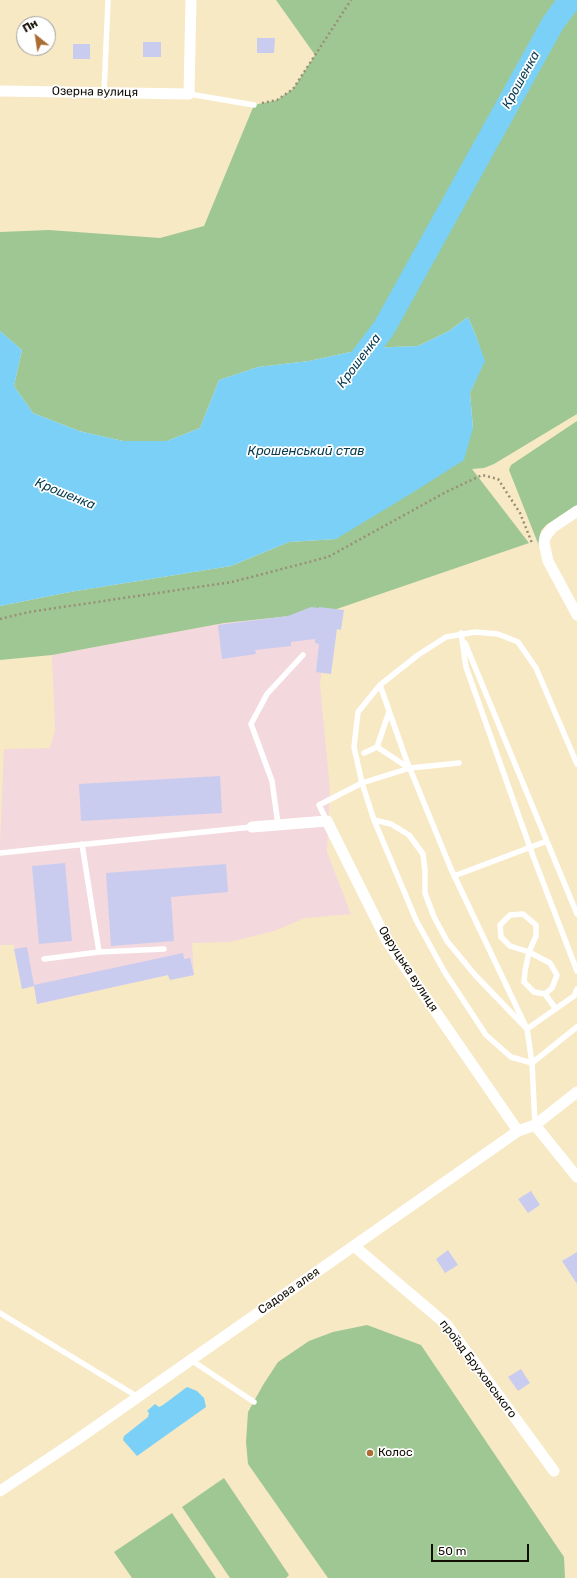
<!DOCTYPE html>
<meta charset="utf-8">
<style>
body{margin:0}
#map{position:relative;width:577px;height:1578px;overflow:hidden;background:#f8e9c5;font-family:Rubik,sans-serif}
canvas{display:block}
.north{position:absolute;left:16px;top:16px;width:40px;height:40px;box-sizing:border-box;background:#fff;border:1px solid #a09e9a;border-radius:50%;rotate:330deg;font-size:11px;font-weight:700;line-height:16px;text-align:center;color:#120d03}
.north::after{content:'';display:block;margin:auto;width:14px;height:18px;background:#aa6c32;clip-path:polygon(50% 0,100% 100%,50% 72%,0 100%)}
.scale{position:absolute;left:431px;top:1544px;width:98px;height:18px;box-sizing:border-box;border:2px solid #120d03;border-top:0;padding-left:5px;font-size:12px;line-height:14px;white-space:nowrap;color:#120d03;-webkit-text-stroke:3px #fff;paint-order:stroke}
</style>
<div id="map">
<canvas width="577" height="1578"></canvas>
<div class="north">Пн</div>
<div class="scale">50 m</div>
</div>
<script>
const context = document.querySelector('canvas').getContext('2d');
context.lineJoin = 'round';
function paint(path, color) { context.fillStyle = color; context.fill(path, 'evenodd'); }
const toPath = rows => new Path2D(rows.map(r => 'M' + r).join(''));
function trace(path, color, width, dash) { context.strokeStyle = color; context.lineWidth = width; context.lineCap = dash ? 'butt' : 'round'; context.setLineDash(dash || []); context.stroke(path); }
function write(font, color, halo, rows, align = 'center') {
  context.font = font + ' Rubik,sans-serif'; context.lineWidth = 3.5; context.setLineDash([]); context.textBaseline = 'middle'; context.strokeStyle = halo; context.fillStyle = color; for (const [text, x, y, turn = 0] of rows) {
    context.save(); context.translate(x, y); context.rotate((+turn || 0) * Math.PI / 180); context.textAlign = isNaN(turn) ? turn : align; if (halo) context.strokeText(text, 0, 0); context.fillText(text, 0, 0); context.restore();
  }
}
paint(toPath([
 [328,612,320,685,330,789,327,852,351,914,305,918,274,931,230,942,192,943,194,975,170,980,168,975,37,1004,34,986,22,989,14,945,0,945,0,844,4,749,50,748,55,730,52,655,224,623]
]), '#f3d8de');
paint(toPath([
 [276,0,577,0,577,414,494,464,484,468,472,469,529,543,328,612,224,623,52,655,0,660,0,606,70,592,231,566,289,542,336,539,473,428,470,393,484,361,476,336,468,317,449,331,418,346,369,348,309,361,258,367,219,380,200,428,167,441,123,441,79,431,33,413,14,386,22,350,0,331,0,232,49,230,160,238,204,226,254,105,277,100,293,89,315,55],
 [577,421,577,505,546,525,541,531,539,546,509,470,511,465],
 [367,1325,421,1345,564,1557,565,1578,328,1578,248,1464,246,1442,248,1412,263,1385,278,1362,309,1341,333,1332],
 [224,1478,289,1575,286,1578,230,1578,182,1507],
 [172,1513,216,1578,132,1578,114,1552]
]), '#9ec793');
paint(toPath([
 [468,317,476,336,485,361,470,393,473,428,464,460,412,493,336,539,289,542,231,566,70,592,0,606,0,331,22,350,14,386,33,413,79,431,123,441,167,441,200,428,219,380,258,367,309,361,369,348,418,346,449,331],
 [187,1387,197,1391,204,1398,206,1407,137,1456,123,1440,124,1436,148,1417,149,1413,147,1411,155,1404,159,1407,163,1405]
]), '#7bd0f7');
trace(toPath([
 [350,373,384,328,553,23,570,0]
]), '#7bd0f7', 23);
paint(toPath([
 [257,38,275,38,274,53,257,53],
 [143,42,161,42,161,57,143,57],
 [73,44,90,44,90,59,73,59],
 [311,607,319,608,319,607,344,610,341,630,337,629,331,674,316,672,319,644,315,643,315,639,291,642,291,646,255,650,256,654,222,659,218,625,288,616],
 [220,776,222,813,81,821,79,784],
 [65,863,72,941,39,944,32,866],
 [226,864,228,892,171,897,174,941,111,946,106,873],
 [27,947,34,985,183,953,184,959,190,958,194,975,170,980,168,975,37,1004,34,986,22,989,14,949],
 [531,1191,540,1205,528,1213,518,1199],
 [448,1250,458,1265,445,1273,436,1259],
 [577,1252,577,1284,562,1261],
 [521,1369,530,1383,518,1391,508,1377]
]), '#caccef');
trace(toPath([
 [262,103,277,100,293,89,351,0],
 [0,619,29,612,232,582,328,557,446,492,482,475,498,479,520,513,532,543]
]), '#9a8f76', 2.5, [2, 3]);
trace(toPath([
 [104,92,108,1],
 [189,94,254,105],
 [461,633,466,667,533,856,577,971],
 [465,643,577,914],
 [380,685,406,759,451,869,527,1029,574,996,577,989],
 [389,712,377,747,409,768],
 [364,753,377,747],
 [374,820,391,824,409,835,423,854,425,871,425,893,434,917,447,941,475,975,527,1029,532,1063,535,1124],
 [327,821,319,805,362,783,410,768,459,763],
 [278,824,272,781,251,724,267,694,303,655],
 [0,853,252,827],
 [454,876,547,841],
 [99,952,164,949],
 [44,959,99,952,82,844],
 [545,994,552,988,557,975,550,963,529,952,510,946,501,937,500,925,510,915,523,914,536,925,536,936,529,952,525,971,524,982,534,992,545,994,556,1009],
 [532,1063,511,1057,486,1035,444,971,416,920,374,820,362,783,354,747,358,712,380,685,418,655,446,637,475,632,498,634,518,642,536,668,577,764],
 [532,1063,577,1027],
 [0,1313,138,1397],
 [191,1360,254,1402]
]), '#fff', 5.5);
trace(toPath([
 [0,91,189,94,191,0],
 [577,511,552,528,545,537,544,543,548,561,577,615],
 [252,827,327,821,387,941,518,1131],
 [535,1125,577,1177],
 [354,1246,447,1325,554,1471],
 [0,1491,75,1441,518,1131,535,1125,577,1092]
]), '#fff', 11);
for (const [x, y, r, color] of [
 [370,1453,4,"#aa6c32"]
]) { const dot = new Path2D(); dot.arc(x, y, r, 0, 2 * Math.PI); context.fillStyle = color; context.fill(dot); trace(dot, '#fff', 1.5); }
write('12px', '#120d03', '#fff', [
 ["Озерна вулиця",95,92,1],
 ["Овруцька вулиця",408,969,57],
 ["Садова алея",289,1291,-35],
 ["проїзд Бруховського",478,1369,53]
]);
write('12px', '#120d03', '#fff', [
 ["Колос",378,1453]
], 'left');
write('italic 13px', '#063b4e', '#fff', [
 ["Крошенка",521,80,-61],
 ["Крошенка",359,361,-53],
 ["Крошенський став",306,451],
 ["Крошенка",65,494,22]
]);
</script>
